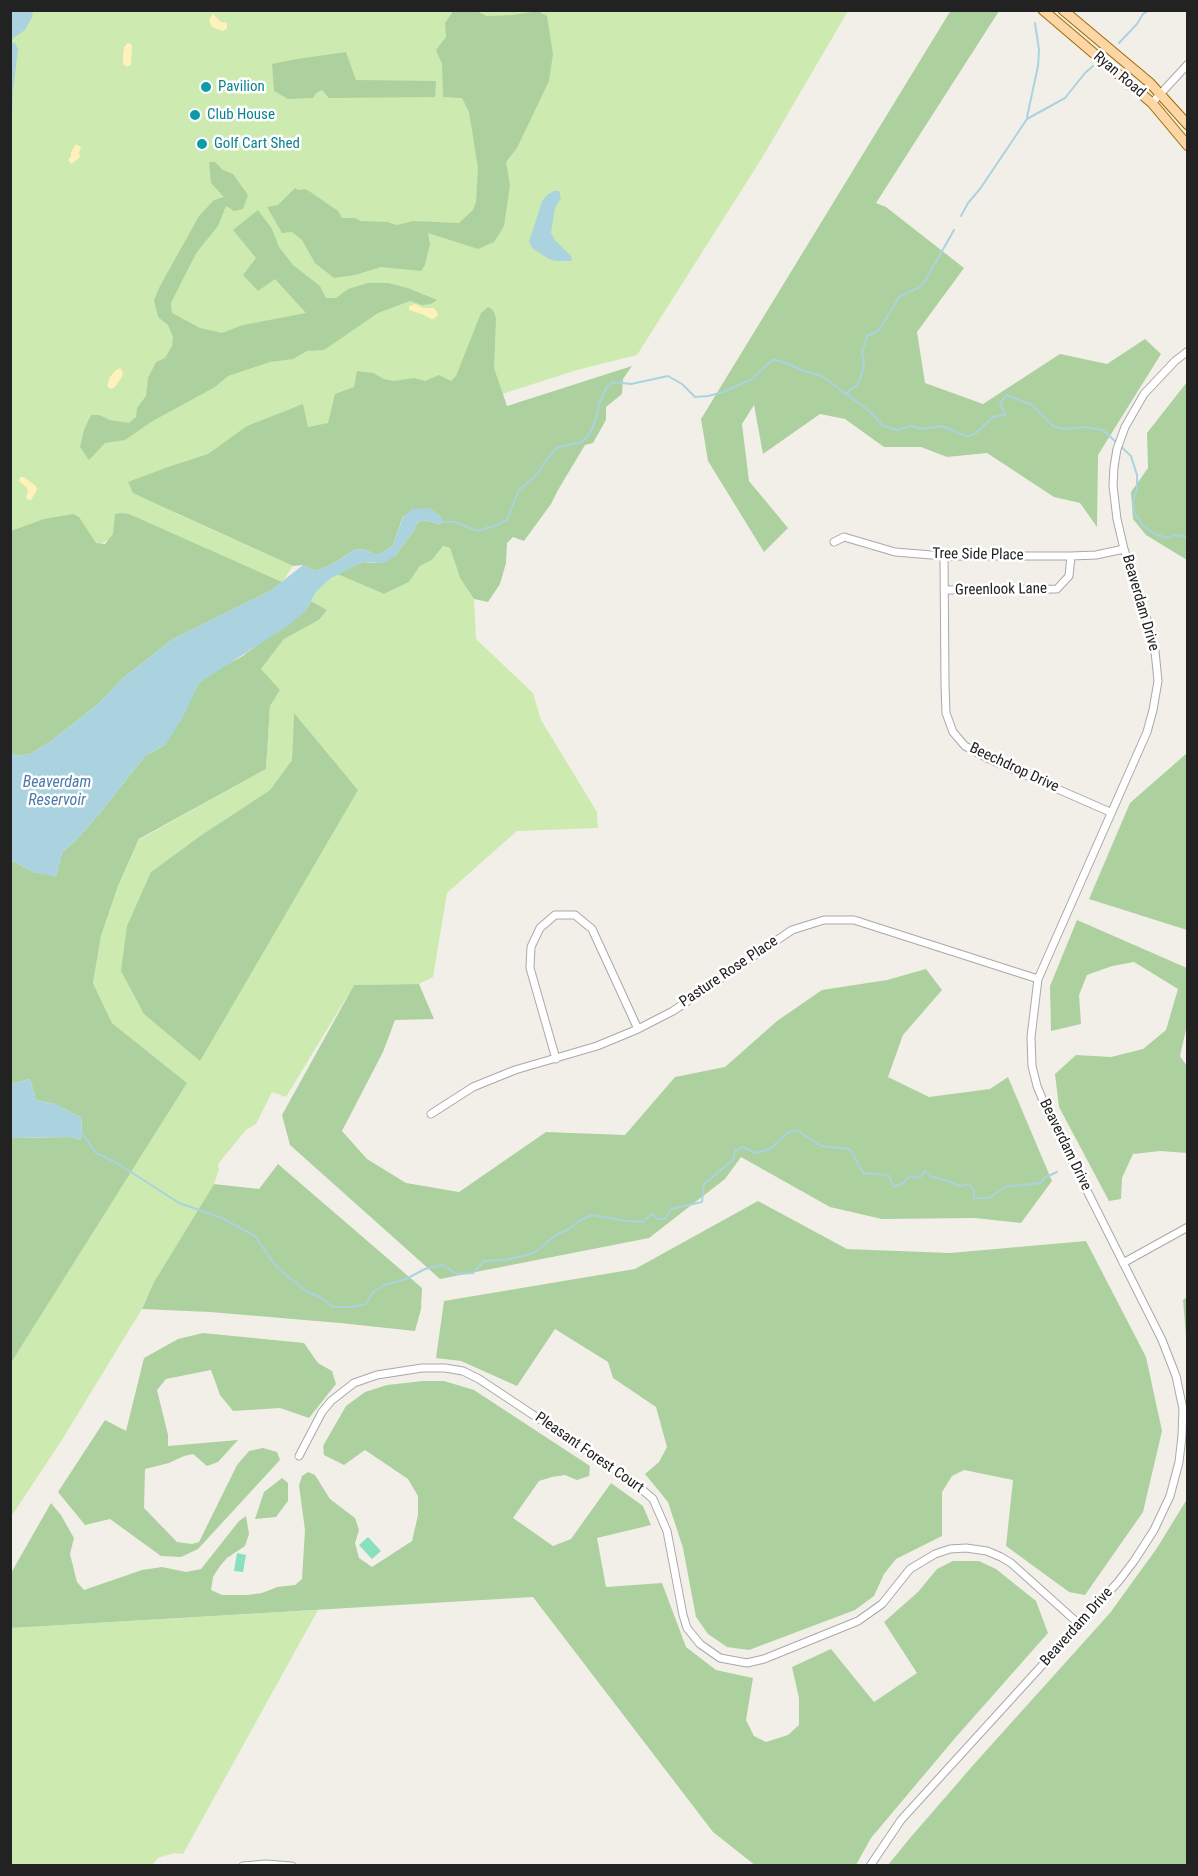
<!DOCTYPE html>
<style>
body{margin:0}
#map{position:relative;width:1198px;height:1876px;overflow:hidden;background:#f2efe9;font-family:"Roboto Condensed",sans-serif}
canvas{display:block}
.frame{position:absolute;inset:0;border:12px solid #222;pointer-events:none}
</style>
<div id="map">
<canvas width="1198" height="1876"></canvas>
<div class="frame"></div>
</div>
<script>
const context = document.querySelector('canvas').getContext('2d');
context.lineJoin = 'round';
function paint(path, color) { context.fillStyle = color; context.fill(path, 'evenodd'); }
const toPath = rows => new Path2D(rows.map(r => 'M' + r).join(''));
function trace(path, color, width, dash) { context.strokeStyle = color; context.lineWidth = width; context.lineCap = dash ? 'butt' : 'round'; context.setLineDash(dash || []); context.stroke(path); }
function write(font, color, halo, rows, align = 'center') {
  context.font = font + ' "Roboto Condensed",sans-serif'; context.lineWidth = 5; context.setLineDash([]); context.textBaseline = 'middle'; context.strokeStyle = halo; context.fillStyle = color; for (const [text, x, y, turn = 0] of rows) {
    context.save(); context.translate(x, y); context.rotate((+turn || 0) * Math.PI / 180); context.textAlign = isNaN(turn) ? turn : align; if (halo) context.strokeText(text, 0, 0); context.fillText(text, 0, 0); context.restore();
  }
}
paint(toPath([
 [11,11,848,11,762,158,637,355,577,370,499,395,175,513,293,566,282,582,147,524,93,547,11,550],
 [443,546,450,548,460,578,474,599,476,639,533,693,541,720,597,812,598,828,517,831,447,893,433,977,419,984,354,985,286,1097,272,1092,256,1124,246,1130,218,1164,219,1170,214,1184,154,1282,142,1309,60,1443,11,1517,11,1363,187,1083,112,1023,93,983,101,936,118,886,139,840,266,769,270,706,279,690,261,669,284,639,319,620,327,610,311,601,316,592,331,578,337,574,384,594,409,582,420,566,432,560],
 [294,714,358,790,151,872,200,836,270,790,292,760],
 [318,1610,183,1854,174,1853,158,1858,152,1865,11,1866,11,1628]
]), '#cdebb0');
paint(toPath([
 [454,10,476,11,487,16,513,15,538,11,547,16,553,54,549,81,517,148,506,162,510,185,504,226,494,242,478,249,428,233,430,244,425,265,421,271,381,267,355,275,334,278,315,263,302,240,292,232,282,233,267,207,278,205,295,188,298,190,305,189,312,193,338,211,342,218,355,218,361,221,388,222,397,225,413,221,459,223,473,210,476,202,478,168,469,112,462,98,443,97,442,64,436,50,446,37,445,23],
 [951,10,999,11,876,203,886,207,964,268,917,332,925,383,983,404,1060,354,1107,364,1145,339,1161,354,1098,455,1097,527,1080,503,1054,497,987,453,947,457,921,447,884,447,845,419,820,414,763,454,754,405,742,424,749,481,788,528,764,552,708,461,701,419],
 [346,52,356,80,436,81,435,97,329,98,322,90,316,93,313,98,288,99,274,91,272,64,297,59],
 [209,162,215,162,223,170,233,174,248,195,243,209,234,211,226,206,218,226,197,252,184,277,171,303,172,313,200,328,222,333,243,325,306,313,275,279,258,291,243,275,256,258,233,230,258,210,272,229,279,247,293,265,320,286,326,298,336,298,348,289,368,283,388,283,408,288,437,300,431,304,422,305,410,301,378,313,324,350,307,351,293,359,270,362,228,376,215,387,151,422,125,440,105,443,89,460,80,447,84,430,91,415,99,415,110,420,129,423,136,417,137,408,146,396,148,378,156,362,165,358,172,346,173,337,168,325,158,317,154,300,160,286,199,216,214,200,224,197,211,183],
 [488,307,493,310,496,318,494,368,507,406,632,366,623,379,622,394,606,407,606,420,593,443,585,445,558,490,551,504,524,541,513,537,507,543,506,563,500,584,488,602,474,599,460,578,450,548,443,546,432,560,420,566,409,582,384,594,337,574,363,562,376,563,396,555,407,539,414,531,417,523,423,520,440,524,443,522,403,516,393,545,382,553,376,555,366,550,356,549,331,565,315,571,303,565,293,566,174,512,133,493,128,482,168,467,208,454,247,426,303,404,308,427,328,423,335,394,354,387,357,371,373,373,384,379,394,381,414,378,425,381,439,375,451,381,456,376,481,313],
 [1187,382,1187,560,1146,535,1133,519,1131,492,1148,468,1147,433],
 [121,513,129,514,282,582,270,591,173,639,122,679,97,705,50,742,30,754,17,756,11,752,11,531,44,519,73,514,79,517,96,543,105,544,113,534,115,514],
 [311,601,327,610,319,620,284,639,261,669,280,690,270,706,266,769,139,839,118,886,101,936,93,983,112,1023,187,1083,11,1363,11,1138,70,1137,81,1140,82,1118,55,1104,36,1100,30,1079,11,1084,11,860,33,872,56,876,62,853,78,838,99,814,145,756,165,745,199,683,216,670,241,657,306,610],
 [294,713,358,790,200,1061,144,1014,121,971,127,926,151,872,200,836,270,790,292,760],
 [1187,753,1187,930,1089,899,1130,803],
 [1077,920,1187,968,1187,1025,1180,1056,1187,1066,1187,1153,1160,1151,1133,1154,1122,1178,1121,1199,1109,1201,1059,1107,1055,1074,1076,1055,1111,1057,1143,1049,1166,1030,1178,989,1134,962,1112,966,1087,975,1079,995,1081,1024,1051,1031,1050,986],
 [926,969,942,990,903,1035,888,1077,929,1097,990,1089,1008,1077,1052,1181,1021,1223,975,1218,882,1219,830,1207,741,1157,725,1179,649,1238,440,1279,290,1145,282,1115,354,985,419,984,434,1019,395,1020,383,1052,342,1131,367,1159,406,1183,459,1192,546,1132,625,1135,675,1077,725,1067,777,1021,822,990,887,980],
 [278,1164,422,1288,421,1309,415,1331,340,1323,210,1312,142,1309,154,1282,214,1184,259,1189],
 [758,1201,847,1249,950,1253,1086,1241,1146,1357,1162,1431,1143,1512,1085,1595,1069,1592,1006,1546,1013,1480,964,1470,952,1476,942,1492,942,1536,896,1559,884,1574,874,1596,855,1610,749,1650,727,1647,708,1634,696,1617,683,1548,668,1502,645,1474,659,1462,667,1447,656,1407,613,1378,608,1362,555,1329,517,1386,461,1361,436,1358,444,1301,635,1269],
 [1187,1297,1187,1348,1183,1300],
 [203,1333,304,1343,318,1363,332,1371,336,1384,309,1418,280,1408,233,1411,220,1395,211,1370,166,1379,157,1390,168,1435,168,1446,238,1440,218,1462,207,1466,193,1454,184,1456,169,1463,145,1469,144,1508,177,1542,192,1544,199,1542,237,1465,249,1451,263,1448,277,1452,280,1460,198,1549,181,1557,161,1556,110,1519,85,1525,58,1492,105,1420,126,1431,144,1358,178,1339],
 [423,1381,444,1381,474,1390,590,1466,589,1476,577,1480,565,1475,552,1477,539,1481,513,1518,553,1546,571,1539,611,1483,643,1506,651,1525,597,1538,606,1587,662,1583,686,1647,716,1670,753,1678,746,1720,754,1736,766,1742,788,1735,799,1725,799,1698,792,1667,831,1649,874,1702,917,1673,884,1622,918,1592,937,1569,953,1561,979,1561,996,1569,1036,1601,1048,1633,956,1737,871,1838,856,1865,756,1866,713,1832,533,1597,11,1628,11,1573,51,1503,61,1515,74,1538,70,1554,77,1582,84,1590,142,1570,162,1567,186,1572,201,1569,239,1521,246,1516,249,1534,245,1546,227,1558,220,1566,213,1577,211,1590,222,1595,247,1595,262,1593,277,1587,295,1585,302,1579,305,1530,299,1485,302,1476,308,1472,315,1475,330,1499,355,1518,359,1530,355,1543,359,1558,372,1567,412,1541,418,1515,418,1496,408,1479,365,1450,344,1465,324,1455,323,1446,346,1406,365,1392,387,1385],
 [282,1478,288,1483,288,1501,276,1517,255,1519,264,1492],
 [1187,1499,1187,1865,888,1865,910,1838,975,1763,1110,1613,1157,1548]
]), '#add19e');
paint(toPath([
 [213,14,221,22,227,23,227,29,223,31,212,27,209,20],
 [128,43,131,44,132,46,131,65,127,67,123,64,123,57,124,47],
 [76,144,81,147,79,153,80,157,71,164,68,160,71,156,71,152],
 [415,304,423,308,433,308,436,310,438,315,434,319,431,319,422,314,409,310,409,306],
 [120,368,123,372,122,377,115,387,110,389,107,386,110,377,115,371],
 [20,477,24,477,36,486,37,490,31,500,28,500,26,498,28,491,27,488,19,481]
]), '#fff1ba');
paint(toPath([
 [368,1537,381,1551,372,1559,359,1545],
 [237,1553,246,1555,243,1572,234,1571]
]), '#88e0be');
paint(toPath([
 [11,10,33,11,32,17,25,30,12,39,11,42,15,43,18,49,13,91,11,137],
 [554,191,559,191,561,198,555,208,551,233,555,240,571,256,572,259,571,261,556,261,549,259,533,249,529,242,542,201,547,195],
 [429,508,440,515,443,522,440,524,423,520,417,523,414,531,407,539,396,555,385,563,363,562,331,578,316,592,306,610,289,625,199,683,182,719,165,745,145,756,99,814,78,838,62,853,56,877,33,872,11,860,11,752,17,756,30,754,50,742,97,705,122,679,173,639,270,591,303,565,315,571,331,565,356,549,366,550,376,555,382,553,393,545,403,517,412,509],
 [30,1079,36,1100,55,1104,82,1118,81,1140,70,1137,11,1138,11,1084]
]), '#aad3df');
trace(toPath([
 [1119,43,1137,24,1143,14,1150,10],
 [1027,117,1038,66,1039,50,1035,23],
 [961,216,968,203,980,189,1027,119,1065,98,1085,73,1093,66],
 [846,393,857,385,861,376,864,364,862,353,867,336,878,331,900,296,918,288,925,281,954,230],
 [443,522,456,522,477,531,497,525,507,520,519,490,537,475,544,463,558,447,582,442,590,433,596,419,599,404,606,388,613,382,631,384,668,376,682,384,695,397,708,396,724,392,752,379,773,359,789,364,801,370,822,376,872,413,883,426,897,430,912,426,920,429,942,426,968,437,976,433,993,417,1005,415,1000,403,1007,395,1032,405,1053,426,1065,429,1084,427,1103,430,1131,456,1137,475,1137,489,1133,501,1134,512,1143,526,1157,535,1169,538,1174,535,1183,536,1188,538],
 [81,1132,96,1153,117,1163,179,1203,222,1218,255,1236,270,1258,279,1269,306,1291,320,1297,333,1307,351,1307,366,1304,373,1292,384,1285,406,1279,425,1269,443,1265,456,1274,473,1273,484,1261,505,1260,528,1255,538,1250,556,1235,569,1229,579,1221,592,1215,627,1221,643,1222,652,1214,658,1219,665,1219,671,1209,702,1202,704,1184,733,1160,735,1151,743,1147,755,1153,770,1149,787,1133,796,1130,821,1146,850,1149,863,1173,888,1175,894,1187,903,1183,910,1176,919,1178,925,1171,932,1177,945,1180,960,1186,969,1184,974,1191,974,1198,989,1198,1005,1187,1041,1183,1044,1178,1057,1172]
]), '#aad3df', 2);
const minor = toPath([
 [1152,103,1188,64],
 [834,542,844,537,895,552,944,556,1071,556,1096,555,1124,549],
 [944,556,945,685,946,713,953,732,965,746,989,759,1110,812],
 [944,590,1057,589,1069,576,1071,556],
 [556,1059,530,968,531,947,540,928,555,915,575,915,592,929,638,1029],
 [431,1114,473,1087,515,1070,597,1046,638,1029,673,1011,792,930,824,920,854,920,1038,979],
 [1123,1263,1188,1227],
 [299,1456,322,1412,331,1401,354,1383,377,1375,422,1368,445,1368,463,1371,479,1379,631,1480,653,1499,667,1531,683,1615,687,1628,700,1644,720,1658,747,1663,764,1659,858,1621,882,1604,910,1569,935,1554,950,1549,966,1548,987,1551,1001,1557,1011,1563,1079,1624],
 [243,1866,266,1864,292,1866],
 [870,1866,901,1820,1118,1582,1134,1561,1154,1530,1170,1496,1179,1462,1182,1436,1183,1409,1176,1376,1162,1340,1048,1113,1037,1086,1032,1066,1031,1037,1038,979,1147,732,1153,710,1158,681,1155,651,1148,623,1124,549,1117,519,1113,486,1114,467,1117,449,1125,427,1144,394,1175,361,1188,351]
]);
const major = toPath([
 [1043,10,1152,103,1188,146],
 [1063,10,1150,83,1188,125]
]);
trace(minor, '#a9a9a9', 9);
trace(major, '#a06b00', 11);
trace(minor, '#fff', 7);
trace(major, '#fcd6a4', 9);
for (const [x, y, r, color] of [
 [206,87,6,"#0f9aa8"],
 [195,115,6,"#0f9aa8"],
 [202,144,6,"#0f9aa8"]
]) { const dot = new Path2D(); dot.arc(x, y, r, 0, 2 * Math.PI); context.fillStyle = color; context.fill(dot); trace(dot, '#fff', 2); }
write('15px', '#222', '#fff', [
 ["Ryan Road",1119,75,40],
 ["Tree Side Place",978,555,1],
 ["Greenlook Lane",1001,590,-1],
 ["Beaverdam Drive",1140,603,74],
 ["Beechdrop Drive",1014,768,25],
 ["Pasture Rose Place",729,972,-34],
 ["Beaverdam Drive",1065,1145,64],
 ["Pleasant Forest Court",589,1453,35],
 ["Beaverdam Drive",1077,1627,-48]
]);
write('15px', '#0d838f', '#fff', [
 ["Pavilion",218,87],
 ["Club House",207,115],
 ["Golf Cart Shed",214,144]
], 'left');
write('italic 16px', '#4a7aab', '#fff', [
 ["Beaverdam",57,783],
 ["Reservoir",57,801]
]);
</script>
